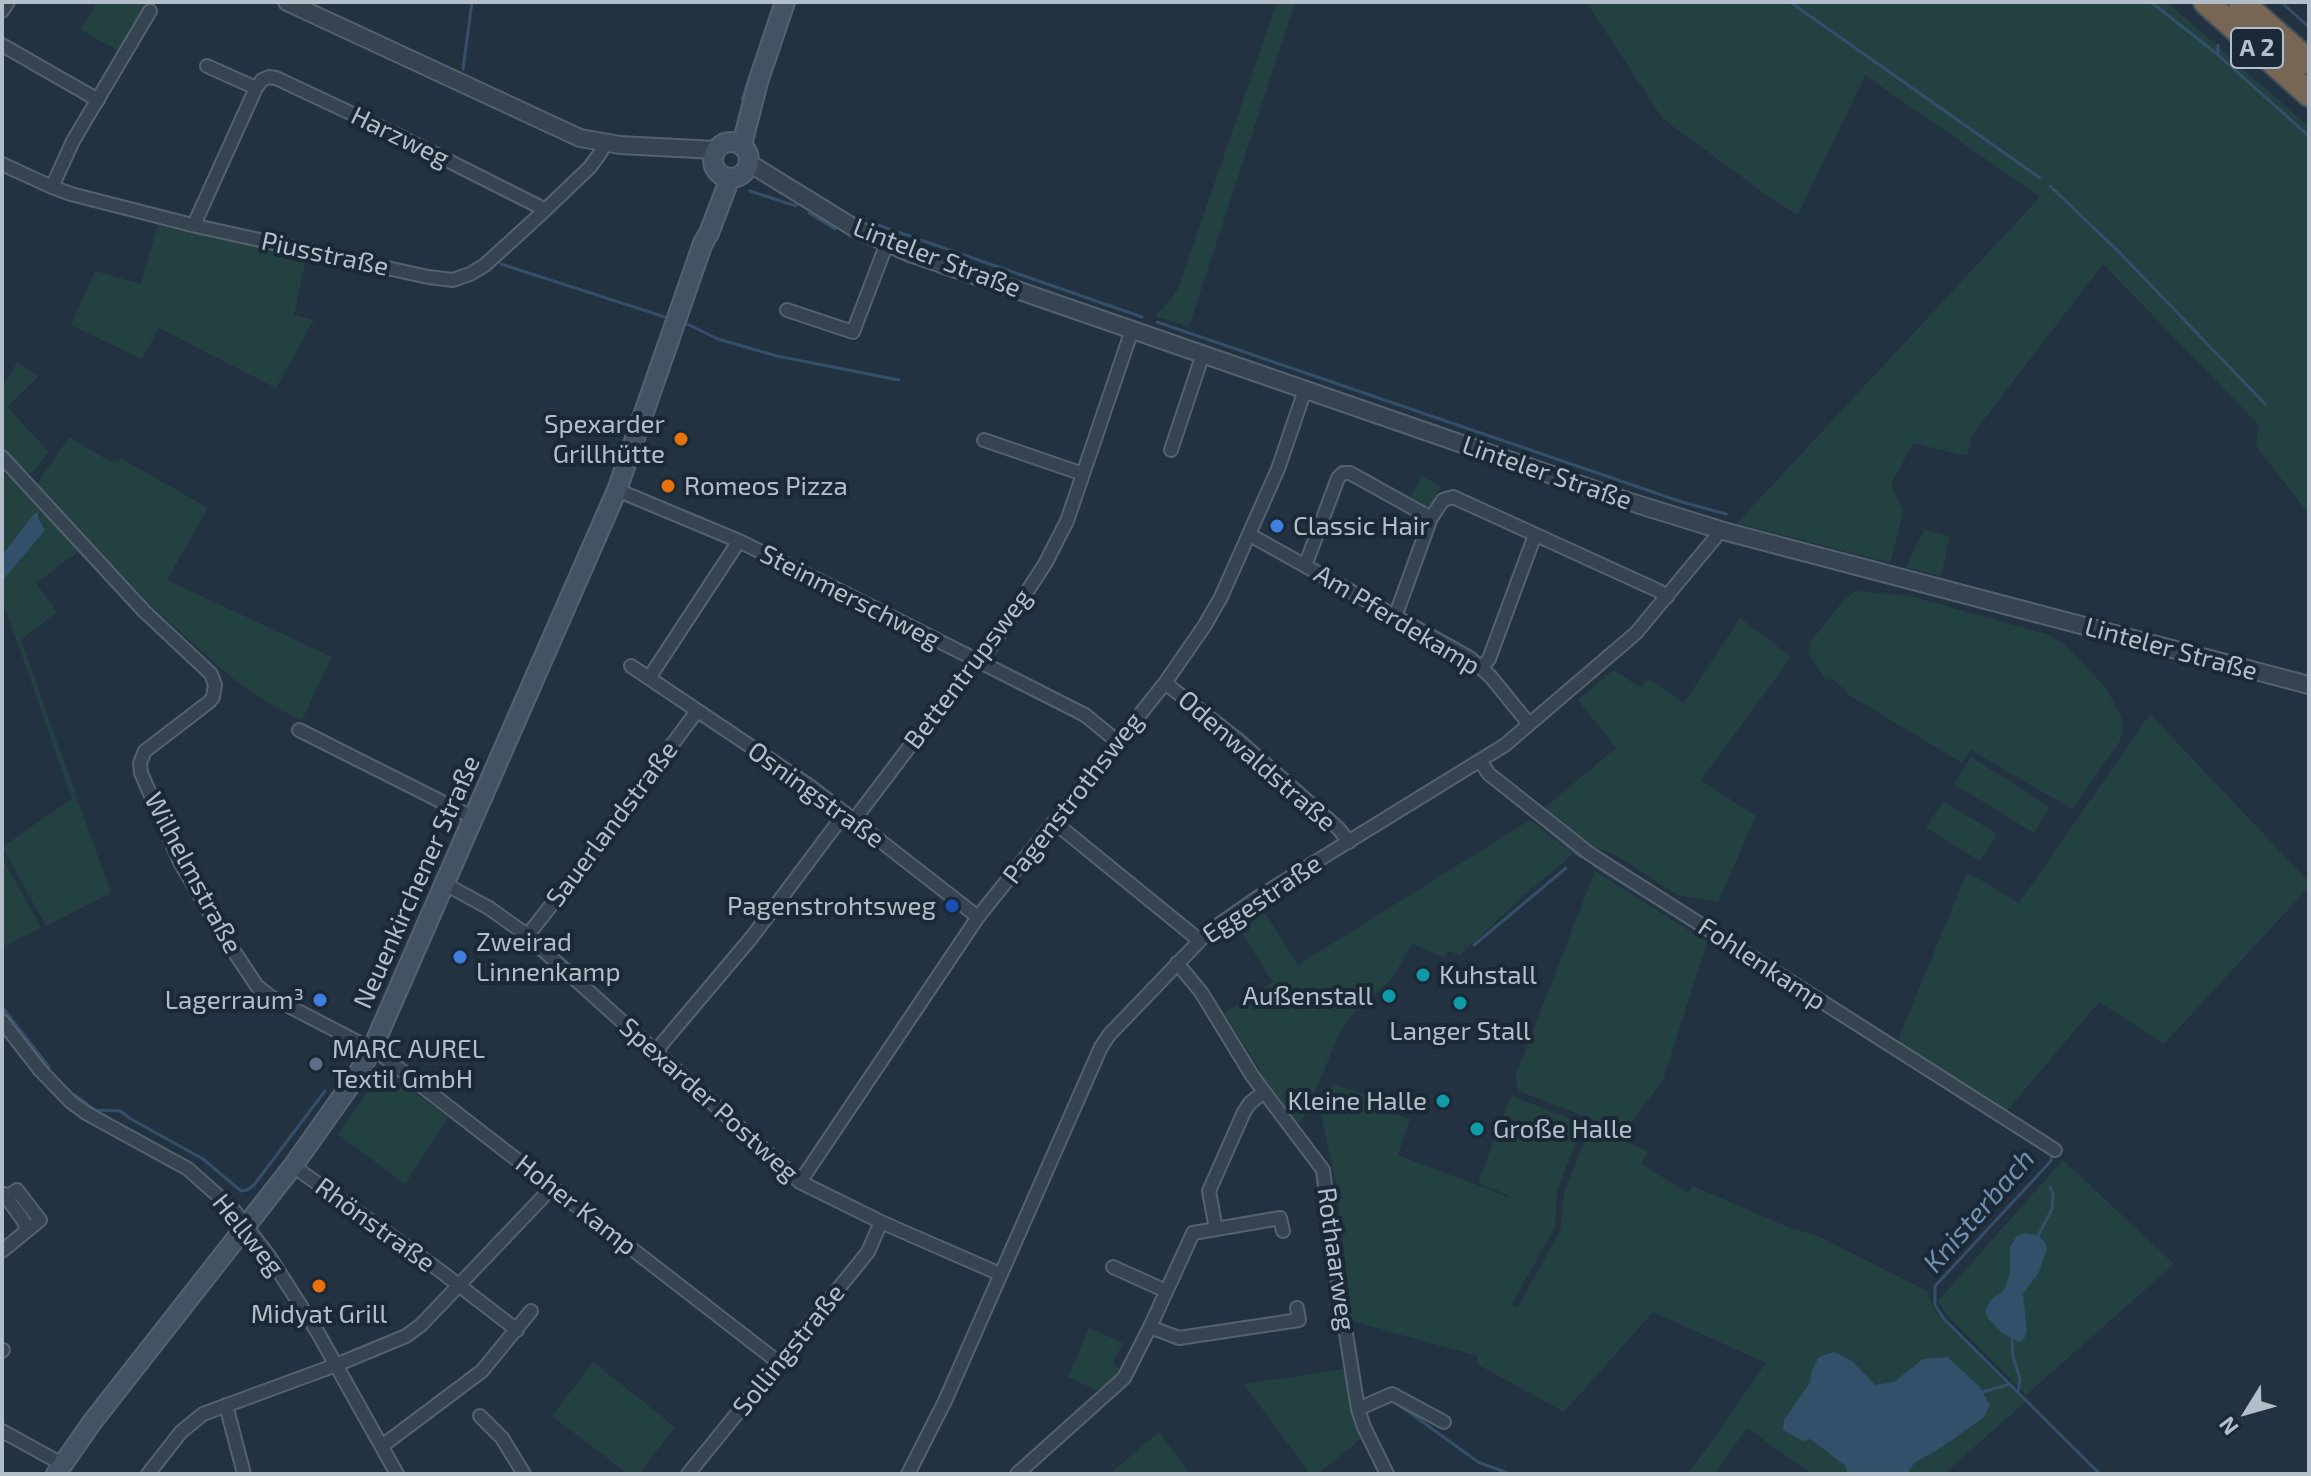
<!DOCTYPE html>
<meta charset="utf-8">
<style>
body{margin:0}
#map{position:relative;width:2311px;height:1476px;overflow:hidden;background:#223241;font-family:"Exo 2",sans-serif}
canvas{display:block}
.frame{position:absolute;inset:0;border:4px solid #b3becb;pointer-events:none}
.north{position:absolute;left:2207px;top:1372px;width:80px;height:80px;-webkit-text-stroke:6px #1b2835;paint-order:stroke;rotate:233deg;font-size:22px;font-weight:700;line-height:32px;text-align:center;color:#b3becb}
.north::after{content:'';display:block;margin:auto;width:28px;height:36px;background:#b3becb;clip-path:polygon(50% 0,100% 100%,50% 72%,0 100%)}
</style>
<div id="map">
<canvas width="2311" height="1476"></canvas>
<div class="frame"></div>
<div class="north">N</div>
</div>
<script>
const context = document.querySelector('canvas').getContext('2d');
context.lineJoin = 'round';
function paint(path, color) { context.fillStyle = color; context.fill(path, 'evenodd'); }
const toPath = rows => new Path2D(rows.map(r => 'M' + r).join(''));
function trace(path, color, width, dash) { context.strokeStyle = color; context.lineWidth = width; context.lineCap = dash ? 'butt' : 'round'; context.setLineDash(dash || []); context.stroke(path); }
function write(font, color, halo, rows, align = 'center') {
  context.font = font + ' "Exo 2",sans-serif'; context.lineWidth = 8; context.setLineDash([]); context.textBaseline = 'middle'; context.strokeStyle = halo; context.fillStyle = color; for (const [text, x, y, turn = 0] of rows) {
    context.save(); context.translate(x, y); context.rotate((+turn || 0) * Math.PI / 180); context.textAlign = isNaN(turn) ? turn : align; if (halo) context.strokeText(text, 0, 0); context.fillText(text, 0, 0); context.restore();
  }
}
paint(toPath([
 [97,2,152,2,122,53,81,30],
 [1277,2,1295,2,1189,327,1155,316,1170,301,1178,289],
 [1586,2,2167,2,2309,127,2309,514,2256,446,2259,425,2103,264,1972,435,1967,456,1913,443,1891,485,1903,512,1890,563,1737,523,2040,197,1865,75,1798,215,1771,198,1663,119],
 [158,225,306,258,294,315,314,320,276,388,159,328,142,359,71,325,95,271,141,284],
 [17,363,39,376,7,407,49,452,33,472,28,474,2,446,2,386],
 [69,437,111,462,122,459,208,508,167,580,332,657,302,720,282,711,243,686,218,666,151,605,37,484],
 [4,474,9,477,79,551,36,583,57,612,21,640,111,893,46,926,5,852,2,853,2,847,72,799,2,599,2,475],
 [1422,476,1441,486,1430,506,1426,509,1409,499],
 [1924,530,1950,536,1941,576,1906,567],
 [1856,591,1910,596,2049,635,2066,646,2106,688,2121,716,2123,727,2120,741,2072,809,1971,750,1962,763,1849,695,1846,690,1832,679,1826,680,1808,653,1811,641,1843,601],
 [1740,618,1791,657,1701,780,1756,816,1718,902,1678,895,1612,853,1590,847,1543,809,1616,748,1578,700,1613,670,1641,688,1649,679,1684,703],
 [2150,714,2309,882,2309,887,2164,1044,2099,1002,2004,1114,1896,1045,1967,872,2019,903],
 [1971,757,2050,807,2034,833,1954,784],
 [1943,801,1997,834,1980,861,1926,828],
 [1530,820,1573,854,1521,898,1460,955,1448,951,1445,958,1412,944,1392,978,1354,1013,1341,1030,1302,1121,1295,1122,1259,1075,1260,1070,1224,1013,1273,982,1235,923,1260,905,1298,965],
 [2,857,41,928,2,947],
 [1595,871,1707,942,1663,1080,1624,1132,1519,1091,1515,1077],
 [386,1071,448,1117,405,1184,338,1134,381,1072],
 [1333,1084,1394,1104,1391,1113,1410,1119,1398,1155,1508,1197,1509,1195,1478,1183,1511,1096,1580,1122,1581,1128,1557,1191,1555,1227,1511,1306,1518,1307,1560,1231,1564,1193,1590,1127,1648,1151,1641,1164,1688,1193,1693,1186,1790,1228,1818,1236,1927,1291,1935,1311,2025,1402,1944,1474,1812,1474,1747,1428,1714,1474,1686,1474,1697,1462,1766,1363,1653,1312,1564,1412,1477,1364,1477,1356,1352,1321,1336,1184,1321,1113],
 [2063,1160,2174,1264,2026,1395,1947,1315,1938,1301],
 [1089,1328,1123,1343,1113,1362,1119,1369,1116,1376,1097,1390,1068,1377],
 [593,1362,675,1427,639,1474,628,1474,552,1416],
 [1345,1369,1350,1401,1356,1422,1363,1437,1318,1474,1310,1474,1244,1384],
 [1159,1432,1189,1473,1110,1474,1141,1447]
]), '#244142');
paint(toPath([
 [35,513,38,513,38,518,45,530,2,581,2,555],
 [2025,1233,2038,1236,2045,1242,2047,1249,2038,1274,2023,1294,2027,1331,2024,1339,2019,1342,2002,1333,1988,1318,1985,1311,1990,1301,2004,1290,2010,1274,2010,1247,2016,1237],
 [1834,1352,1852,1361,1875,1385,1894,1382,1923,1359,1947,1357,1979,1386,1990,1405,1984,1417,1942,1447,1914,1463,1907,1474,1847,1474,1846,1466,1810,1439,1803,1441,1783,1430,1784,1420,1810,1383,1812,1370,1819,1357]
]), '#344f69');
trace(toPath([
 [1790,2,2040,178],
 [2151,2,2217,54],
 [2281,2,2309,27],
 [2218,45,2218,55,2309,136],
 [463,69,472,2],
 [765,89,795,2],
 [742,99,758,54],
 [2050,186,2119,252,2265,404],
 [750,191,796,206],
 [809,213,835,229],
 [875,224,1142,317],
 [501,264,668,318],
 [1157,322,1682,502,1726,514],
 [687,324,718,339,777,356,899,380],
 [1788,540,1886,565],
 [1901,569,2124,628],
 [1510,798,1581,857],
 [1595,866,1710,938],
 [1474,945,1566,868],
 [1721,945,1877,1043],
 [2,1007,49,1067],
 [75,1095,95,1110,120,1111,131,1119,203,1159,241,1191,247,1190,254,1185,325,1091],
 [2049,1152,2052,1157,2051,1161,1935,1286,1935,1305,1944,1319,2100,1474],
 [1317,1176,1322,1219],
 [1323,1229,1344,1360],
 [2038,1236,2052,1209,2053,1193,2050,1187],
 [2012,1340,2013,1357,2020,1379,2018,1392],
 [1983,1392,2010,1384],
 [1395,1402,1478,1462,1510,1474]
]), '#344f69', 3);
const minor = toPath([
 [2,11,8,2],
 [2,45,98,100],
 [207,66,256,88],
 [2,164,52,187,71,194,196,226,428,277,453,280,470,274,485,265,543,212,590,167,601,152,603,143],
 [52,187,73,141,150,11],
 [196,226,197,218,256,88,262,80,269,77,276,78,393,133,538,206,543,212],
 [787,310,853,332,887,243],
 [984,440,1083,474],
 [1171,450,1203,354],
 [2,457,144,611,211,674,215,685,213,697,209,702,145,751,140,763,141,773,180,862,221,932,257,986,271,997,379,1053,778,1362],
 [617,490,739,541,844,593,1085,715,1118,742],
 [1250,535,1470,658,1491,677,1529,724],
 [1305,566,1338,478,1343,473,1350,473,1431,518],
 [1395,617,1431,518,1443,500,1453,497,1659,591,1667,597],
 [631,666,811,787,978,917],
 [1482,667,1489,659,1535,535],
 [649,678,739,541],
 [1165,683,1237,739,1338,828,1349,842],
 [299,730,474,818],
 [1480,761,1489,774,1590,854,2055,1150],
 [854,820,969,668,987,653,1045,564,1067,521,1132,330],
 [1054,822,1199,940],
 [445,884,489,908,524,933,800,1182,881,1222,1000,1274],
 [527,936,586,861,697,711],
 [1177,963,1201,992,1253,1077,1323,1170,1341,1302,1358,1409,1364,1427,1387,1474],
 [2,1021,40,1070,71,1102,86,1113,188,1169,233,1209,269,1256,318,1333,397,1474],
 [655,1052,752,937,845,813],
 [293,1166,439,1270,517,1330],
 [800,1182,978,917,1165,683,1205,625,1221,597,1278,469,1305,390],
 [4,1194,23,1220,27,1230],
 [1216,1229,1209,1191,1244,1112,1250,1103,1264,1092],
 [2,1251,40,1220,17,1190,7,1197],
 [1113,1267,1166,1291],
 [1150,1327,1179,1338,1299,1320,1297,1308],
 [2,1351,3,1350],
 [226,1405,244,1474],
 [1358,1409,1392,1394,1444,1422],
 [480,1416,502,1438,524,1474],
 [2,1431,62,1464],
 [382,1446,482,1371,531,1311],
 [148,1474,181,1432,203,1414,336,1365,406,1336,421,1325,542,1198,551,1186],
 [688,1474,868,1252,881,1222],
 [908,1474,945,1401,1101,1047,1109,1035,1208,932,1257,898,1505,745,1636,633,1715,538,1718,529],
 [1017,1474,1124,1378,1150,1327,1193,1233,1280,1218,1283,1231]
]);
const tertiary = toPath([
 [287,2,580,138,620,145,715,150],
 [749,163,856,229,910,253,1627,501,1727,532,2309,685]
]);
const secondary = toPath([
 '713 160a18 18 0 1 1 36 0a18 18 0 1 1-36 0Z',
 [742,145,758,82,785,2],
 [56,1474,93,1421,293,1166,356,1077,372,1049,617,490,703,243,709,233,730,178]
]);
const motorway = toPath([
 [2206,2,2309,94],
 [2241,2,2309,62]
]);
trace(minor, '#54616e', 16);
trace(tertiary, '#54616e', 20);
trace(secondary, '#54616e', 22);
trace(motorway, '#414e5b', 28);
trace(minor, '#364350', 12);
trace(tertiary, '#364350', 16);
trace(secondary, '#445364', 18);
trace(motorway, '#776653', 24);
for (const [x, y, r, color] of [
 [681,439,8,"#e8710a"],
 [668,486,8,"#e8710a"],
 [1277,526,8,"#3f7fe0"],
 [952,906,8,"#1a4fb4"],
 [460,957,8,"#3f7fe0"],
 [1423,975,8,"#0f9aa8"],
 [1389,996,8,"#0f9aa8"],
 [320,1000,8,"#3f7fe0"],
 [1460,1003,8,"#0f9aa8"],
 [316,1064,8,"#5c6f8a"],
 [1443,1101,8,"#0f9aa8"],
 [1477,1129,8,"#0f9aa8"],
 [319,1286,8,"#e8710a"]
]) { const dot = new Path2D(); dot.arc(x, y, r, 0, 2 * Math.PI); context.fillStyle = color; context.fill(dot); trace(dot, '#1b2835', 3); }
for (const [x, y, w] of [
 [2257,48,52]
]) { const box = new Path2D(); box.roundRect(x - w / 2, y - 20, w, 40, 6); context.fillStyle = '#1b2835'; context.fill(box); trace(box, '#b3becb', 2); }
write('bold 24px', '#b3becb', null, [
 ["A 2",2257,48]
]);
write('26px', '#b3becb', '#1b2835', [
 ["Harzweg",400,137,26],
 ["Piusstraße",325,254,12],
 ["Linteler Straße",937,258,21],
 ["Linteler Straße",1547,473,19],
 ["Steinmerschweg",850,597,27],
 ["Am Pferdekamp",1397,620,31],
 ["Linteler Straße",2171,649,15],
 ["Bettentrupsweg",968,669,-53],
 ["Odenwaldstraße",1257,761,41],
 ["Osningstraße",816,795,36],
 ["Pagenstrothsweg",1073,798,-52],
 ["Sauerlandstraße",612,824,-53],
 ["Wilhelmstraße",193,873,62],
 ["Neuenkirchener Straße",417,882,-66],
 ["Eggestraße",1262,899,-34],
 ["Fohlenkamp",1762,964,33],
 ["Spexarder Postweg",709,1100,42],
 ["Hoher Kamp",576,1205,38],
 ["Rhönstraße",375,1225,36],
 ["Hellweg",248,1235,51],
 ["Rothaarweg",1336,1259,82],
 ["Sollingstraße",789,1350,-51]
]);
write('26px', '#b3becb', '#1b2835', [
 ["Spexarder",665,424,"right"],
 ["Grillhütte",665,454,"right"],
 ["Romeos Pizza",684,486],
 ["Classic Hair",1293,526],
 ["Pagenstrohtsweg",936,906,"right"],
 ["Zweirad",476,942],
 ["Linnenkamp",476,972],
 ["Kuhstall",1439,975],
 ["Außenstall",1373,996,"right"],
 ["Lagerraum³",304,1000,"right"],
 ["Langer Stall",1460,1031,"center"],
 ["MARC AUREL",332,1049],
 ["Textil GmbH",332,1079],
 ["Kleine Halle",1427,1101,"right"],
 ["Große Halle",1493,1129],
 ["Midyat Grill",319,1314,"center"]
], 'left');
write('italic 28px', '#7092b1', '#1b2835', [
 ["Knisterbach",1979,1211,-49]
]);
</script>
